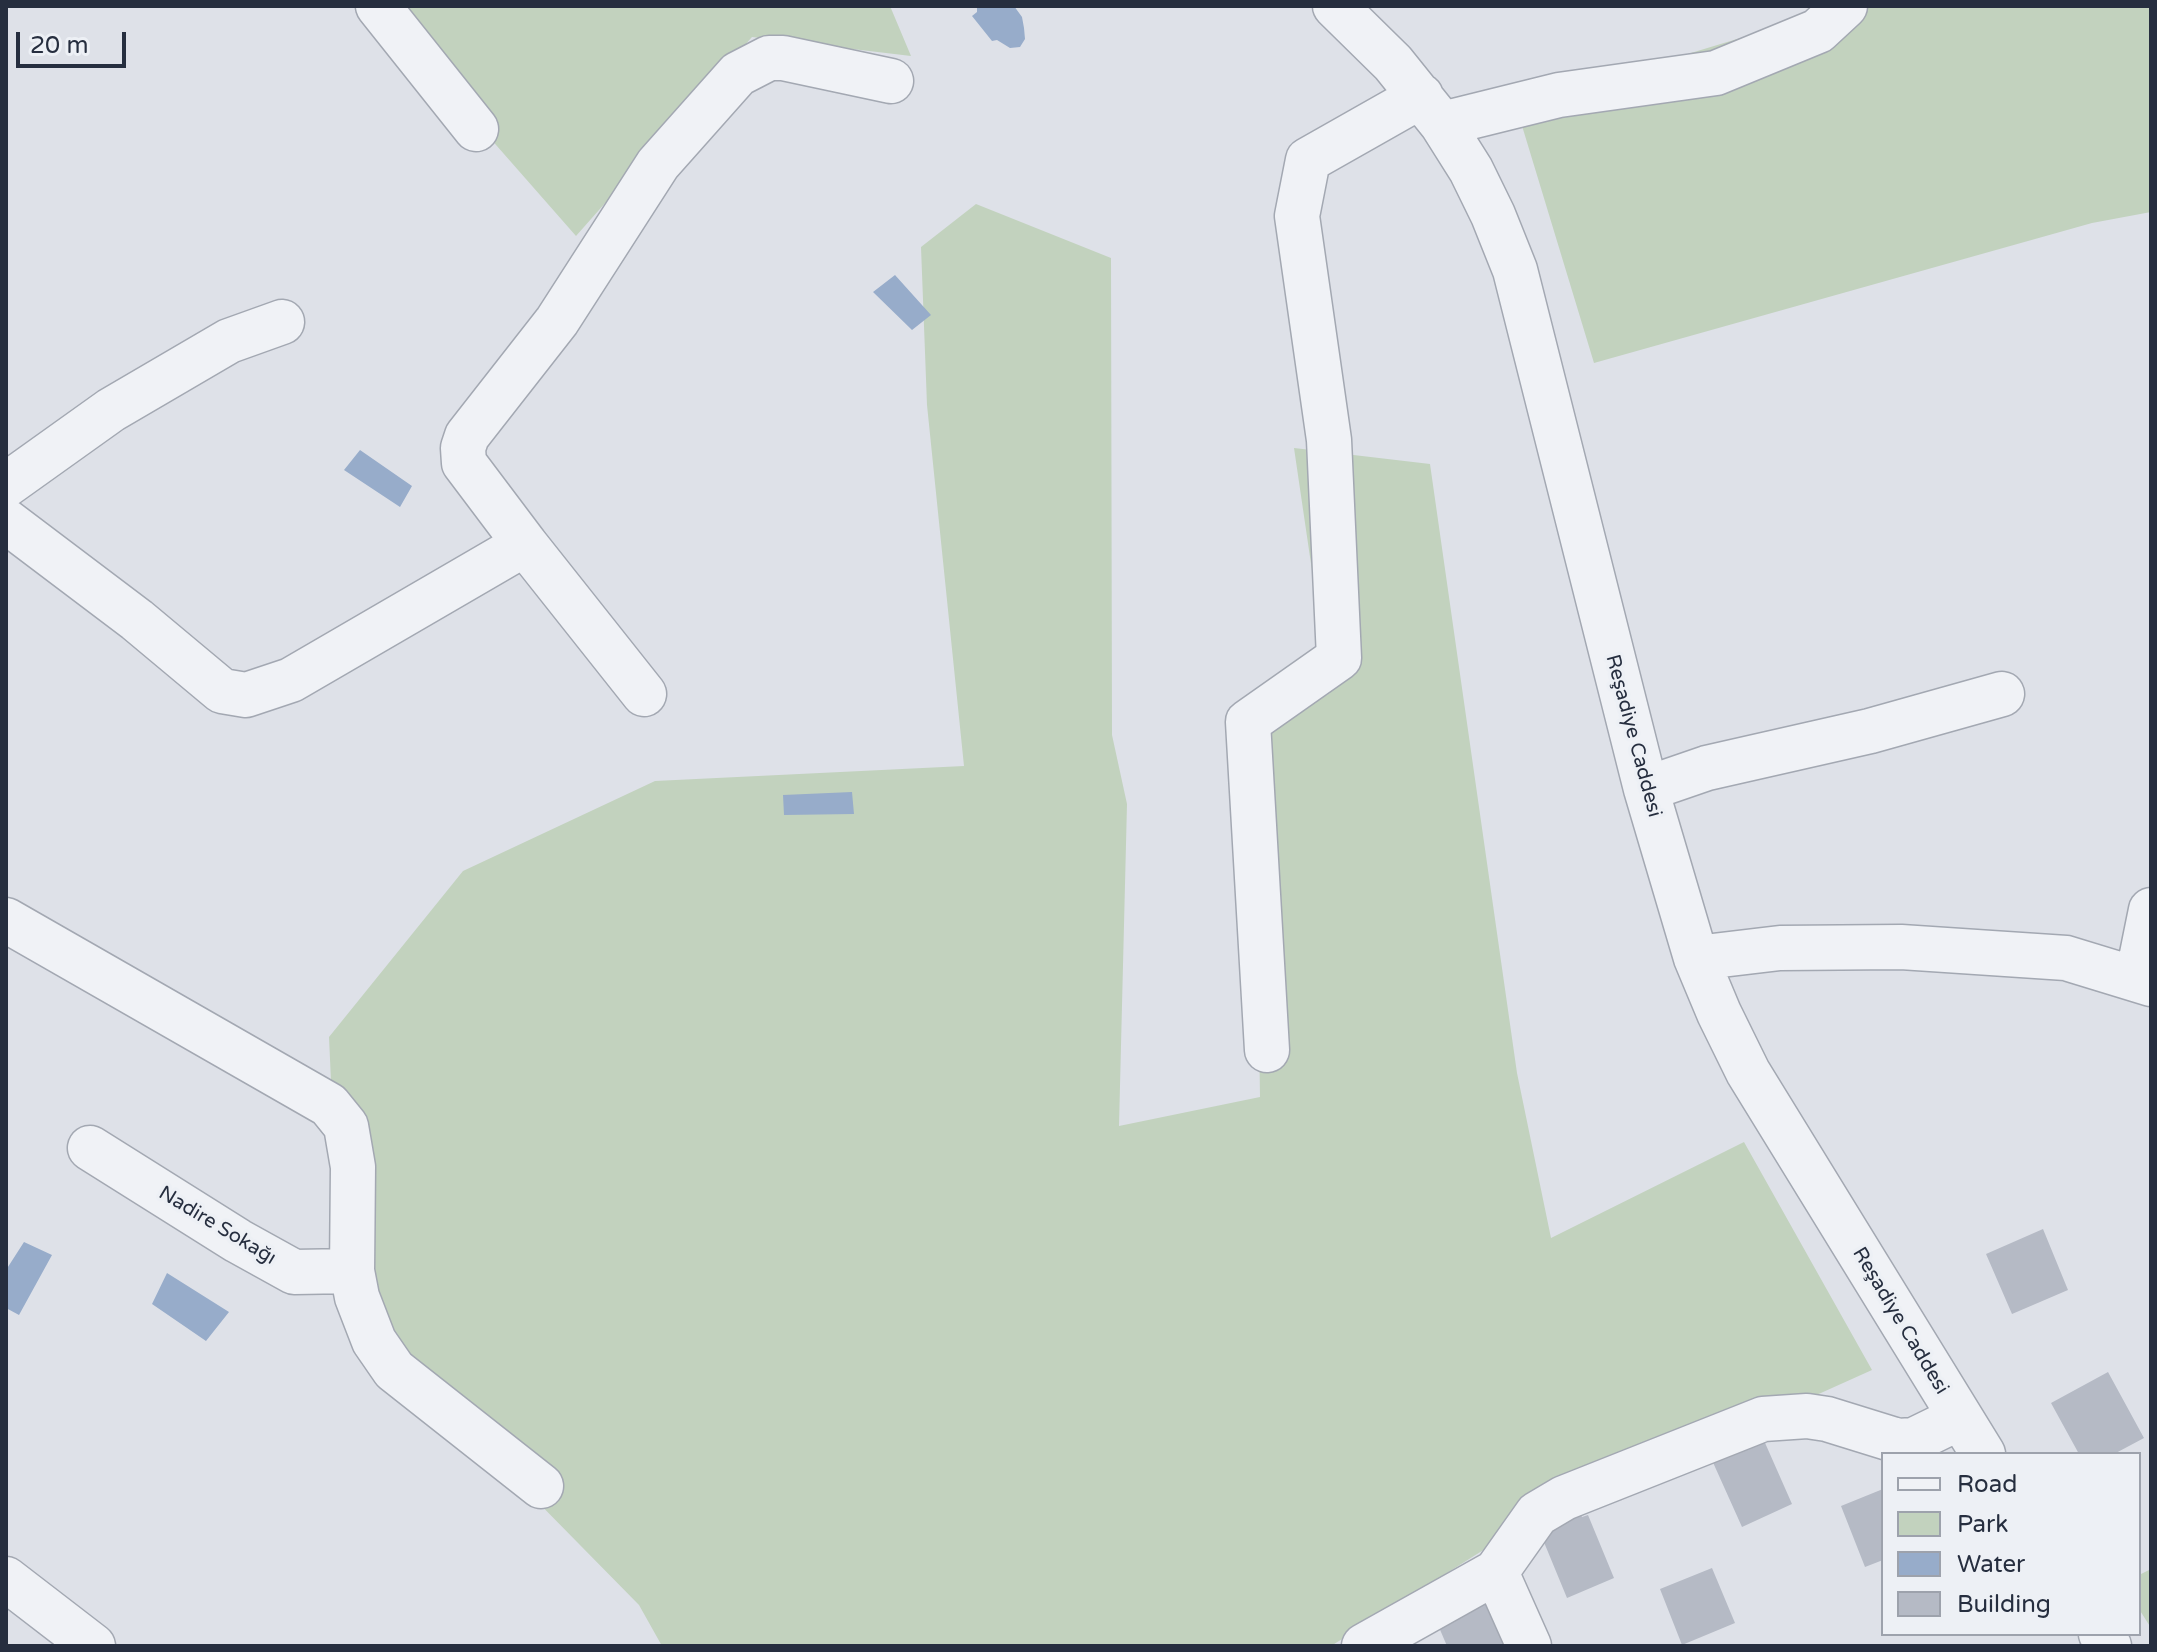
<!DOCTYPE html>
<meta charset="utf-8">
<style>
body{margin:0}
#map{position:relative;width:2157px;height:1652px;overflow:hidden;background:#dee1e8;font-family:"Varela Round",sans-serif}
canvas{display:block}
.frame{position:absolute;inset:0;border:8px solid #262e3f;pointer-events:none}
.legend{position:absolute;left:1881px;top:1452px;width:260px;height:184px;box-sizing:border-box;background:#edf0f5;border:2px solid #9da2ac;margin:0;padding:10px 14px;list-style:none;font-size:24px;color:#262e3f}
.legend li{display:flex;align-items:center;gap:16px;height:40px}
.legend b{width:40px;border:2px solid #9da2ac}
.scale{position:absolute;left:16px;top:32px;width:110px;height:36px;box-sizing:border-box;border:4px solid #262e3f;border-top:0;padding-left:10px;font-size:24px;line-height:28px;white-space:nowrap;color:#262e3f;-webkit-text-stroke:6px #edf0f5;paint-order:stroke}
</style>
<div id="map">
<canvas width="2157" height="1652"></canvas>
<div class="frame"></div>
<ul class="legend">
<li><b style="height:10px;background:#f0f2f6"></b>Road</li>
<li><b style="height:22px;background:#c2d2be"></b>Park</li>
<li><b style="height:22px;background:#97acca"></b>Water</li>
<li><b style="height:22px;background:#b5bac5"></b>Building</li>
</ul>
<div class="scale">20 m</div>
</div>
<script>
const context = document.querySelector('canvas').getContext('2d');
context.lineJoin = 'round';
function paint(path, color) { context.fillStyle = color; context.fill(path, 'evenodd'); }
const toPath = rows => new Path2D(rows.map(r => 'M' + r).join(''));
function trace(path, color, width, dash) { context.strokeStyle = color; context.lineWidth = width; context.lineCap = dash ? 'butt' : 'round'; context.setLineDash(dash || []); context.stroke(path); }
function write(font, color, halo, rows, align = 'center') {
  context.font = font + ' "Varela Round",sans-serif'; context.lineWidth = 7; context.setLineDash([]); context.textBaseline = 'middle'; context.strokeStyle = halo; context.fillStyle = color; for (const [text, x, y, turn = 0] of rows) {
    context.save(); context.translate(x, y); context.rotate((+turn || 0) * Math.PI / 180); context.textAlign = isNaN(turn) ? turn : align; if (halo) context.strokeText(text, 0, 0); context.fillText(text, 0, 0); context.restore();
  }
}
paint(toPath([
 [374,6,890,6,911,56,752,37,576,236],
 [1846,6,2151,6,2151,212,2092,223,1594,363,1516,106],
 [976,204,1111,258,1112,735,1127,804,1119,1126,1260,1097,1255,740,1330,693,1294,448,1430,464,1517,1073,1551,1238,1744,1142,1872,1370,1512,1532,1331,1646,662,1646,639,1605,341,1302,329,1037,463,871,655,781,964,766,927,405,921,247],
 [2151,1569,2151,1628,2139,1609,2139,1575]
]), '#c2d2be');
paint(toPath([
 [977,6,1014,6,1022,17,1024,28,1025,39,1020,47,1010,48,997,40,992,41,972,16,977,12],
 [895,275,931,315,912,330,873,292],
 [360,450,412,486,400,507,344,470],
 [852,792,854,814,784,815,783,795],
 [24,1242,52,1255,19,1315,6,1308,6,1270],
 [167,1273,229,1312,206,1341,152,1304]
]), '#97acca');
paint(toPath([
 [2043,1229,2068,1290,2012,1314,1986,1254],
 [2108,1372,2144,1438,2114,1454,2079,1454,2051,1403],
 [1762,1436,1792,1504,1742,1527,1711,1458],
 [1883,1489,1883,1560,1865,1567,1841,1506],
 [1577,1505,1582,1517,1588,1515,1614,1578,1567,1598,1541,1535,1558,1527,1553,1515],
 [1712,1568,1735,1623,1682,1645,1660,1589],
 [1492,1601,1512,1646,1447,1646,1438,1625]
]), '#b5bac5');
const minor = toPath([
 [378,6,476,129],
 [1335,6,1393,63,1442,124,1471,170,1493,215,1515,270,1646,789,1696,958,1719,1013,1748,1072,1983,1454],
 [1442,124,1559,95,1716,73,1818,31,1845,6],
 [6,485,111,410,229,341,282,322],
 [6,521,137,620,222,691,246,695,291,680,525,544,464,463,463,448,467,436,557,321,658,164,738,74,769,58,783,58,891,81],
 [525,544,644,694],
 [1646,789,1707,768,1870,731,2002,694],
 [6,920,329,1105,346,1126,353,1167,352,1271,357,1297,374,1341,394,1370,541,1486],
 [1696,958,1780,948,1901,947,2066,958,2151,984],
 [2137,979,2151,910],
 [1267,1050,1248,722,1339,658,1329,440,1297,216,1308,160,1421,96],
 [90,1148,238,1241,294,1272,352,1271],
 [1496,1572,1529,1646],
 [6,1579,93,1646],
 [2101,1634,2109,1646],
 [1364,1646,1496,1572,1537,1514,1564,1498,1763,1419,1807,1416,1827,1419,1898,1441,1914,1440,1959,1418]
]);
trace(minor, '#a3a8b2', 47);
trace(minor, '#f0f2f6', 44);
write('20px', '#262e3f', '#edf0f5', [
 ["Reşadiye Caddesi",1633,736,75],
 ["Nadire Sokağı",217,1226,31],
 ["Reşadiye Caddesi",1900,1321,59]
]);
</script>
